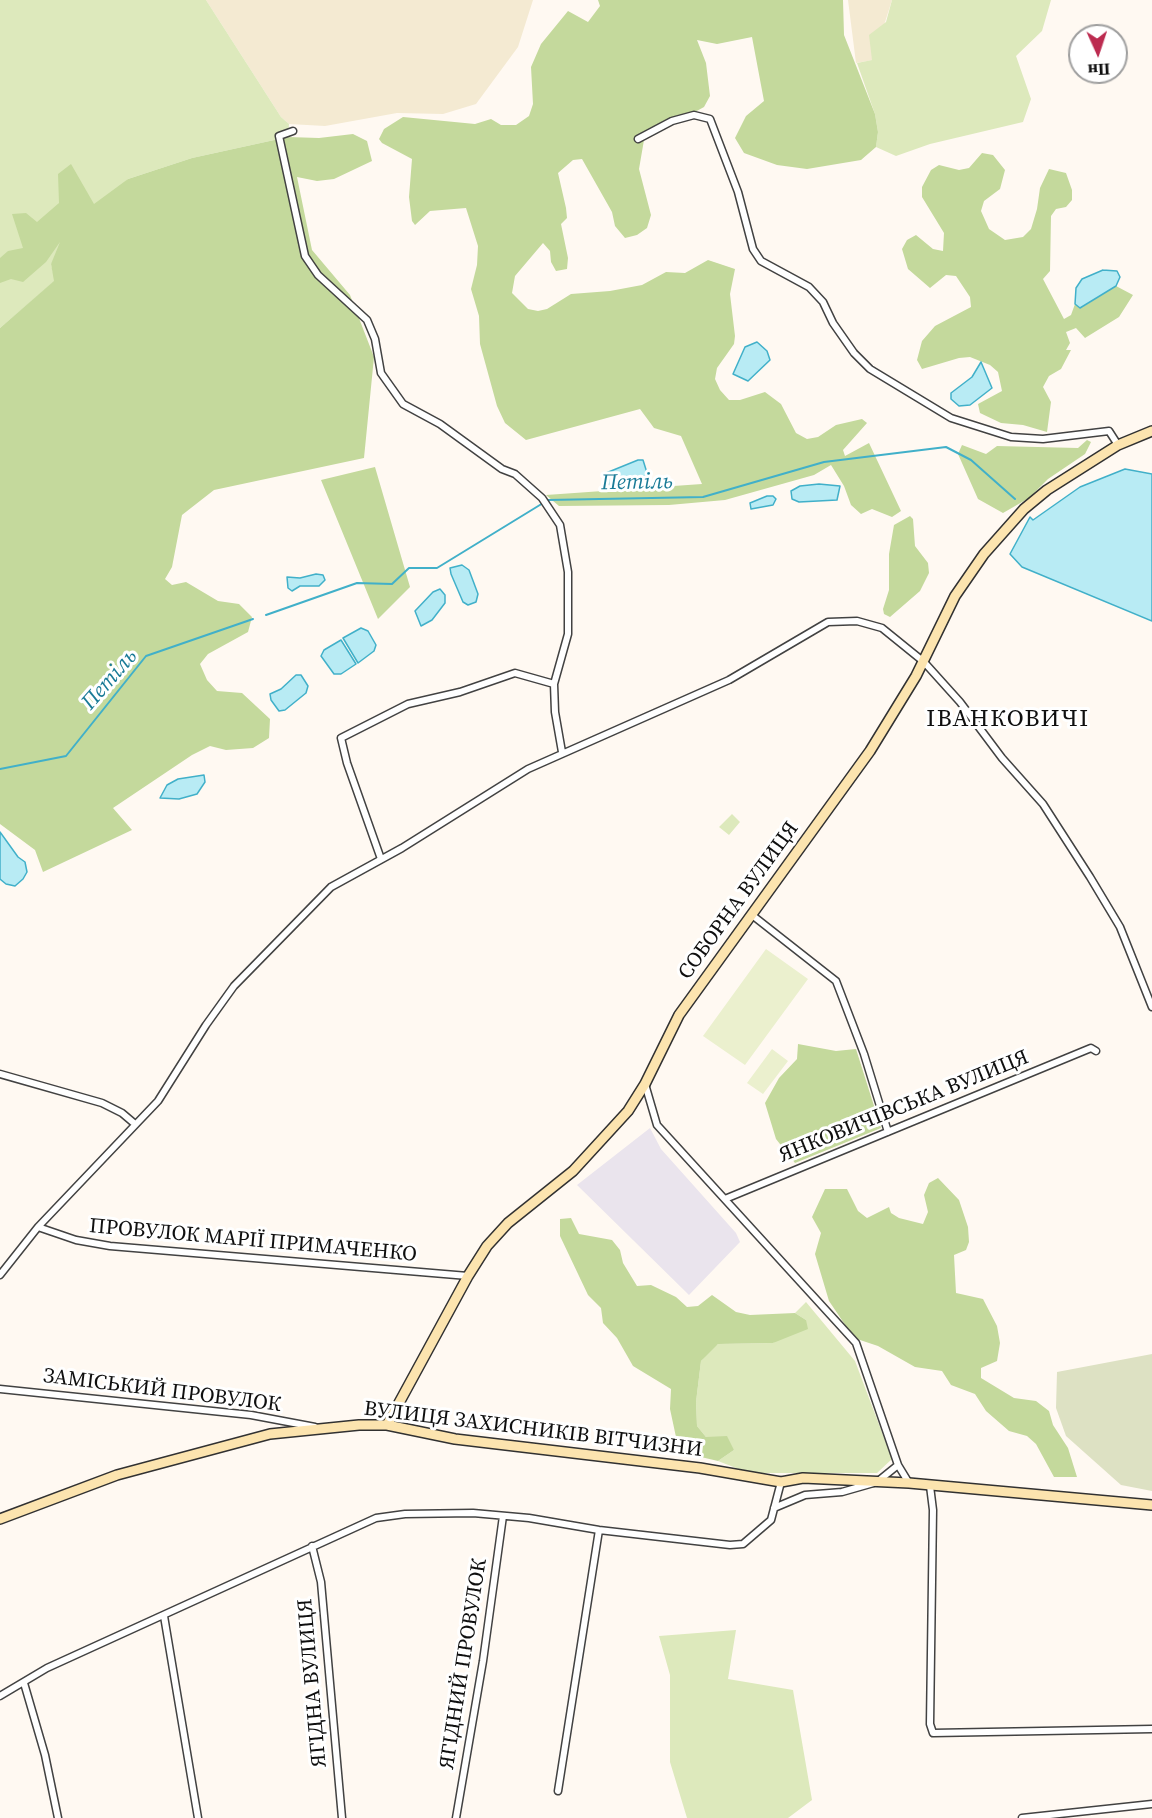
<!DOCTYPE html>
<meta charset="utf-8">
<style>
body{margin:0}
#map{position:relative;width:1152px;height:1818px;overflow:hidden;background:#fff9f2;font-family:"Source Serif 4",serif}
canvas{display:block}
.north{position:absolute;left:1068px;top:24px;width:60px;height:60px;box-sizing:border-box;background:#fff;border:2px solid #9f9f9f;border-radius:50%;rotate:177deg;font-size:16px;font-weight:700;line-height:24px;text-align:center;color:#0f0f0f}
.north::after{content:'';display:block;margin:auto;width:21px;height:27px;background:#bc2b50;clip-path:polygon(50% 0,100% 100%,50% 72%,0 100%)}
</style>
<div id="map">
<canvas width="1152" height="1818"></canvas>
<div class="north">Пн</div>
</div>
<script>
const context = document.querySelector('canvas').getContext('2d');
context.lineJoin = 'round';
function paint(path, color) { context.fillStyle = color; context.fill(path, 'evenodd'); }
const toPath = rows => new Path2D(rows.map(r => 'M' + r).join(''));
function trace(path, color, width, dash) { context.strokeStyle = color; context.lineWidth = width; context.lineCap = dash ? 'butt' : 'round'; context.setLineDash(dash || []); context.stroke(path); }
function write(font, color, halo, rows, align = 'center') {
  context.font = font + ' "Source Serif 4",serif'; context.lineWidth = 6; context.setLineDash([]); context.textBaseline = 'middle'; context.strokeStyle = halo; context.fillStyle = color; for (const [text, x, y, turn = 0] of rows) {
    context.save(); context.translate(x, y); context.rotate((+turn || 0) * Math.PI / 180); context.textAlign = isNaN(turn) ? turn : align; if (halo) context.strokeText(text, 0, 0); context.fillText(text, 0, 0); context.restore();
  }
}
paint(toPath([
 [650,1128,661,1149,736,1233,740,1242,689,1295,577,1185]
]), '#eae4ed');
paint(toPath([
 [206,0,533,0,518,47,476,104,443,114,397,113,325,126,289,124,281,117],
 [848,0,892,0,873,60,856,63]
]), '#f4ead2');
paint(toPath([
 [0,0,206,0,281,117,289,124,288,137,192,158,128,179,51,264,55,281,0,328],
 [892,0,1051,0,1042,31,1016,56,1031,99,1023,122,930,144,896,156,876,147,878,132,875,114,857,63,872,60,869,35,886,22],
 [732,814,740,822,729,835,719,827],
 [806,1302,855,1361,892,1459,877,1473,749,1473,718,1461,734,1450,706,1437,697,1426,696,1402,701,1361,712,1348,718,1344,773,1343,806,1320,795,1313],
 [736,1630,728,1679,793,1690,812,1800,788,1818,687,1818,670,1762,670,1675,659,1636]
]), '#dde9bc');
paint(toPath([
 [598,0,843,0,844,35,875,114,878,132,876,147,861,160,807,169,777,165,744,153,735,138,746,116,764,101,752,37,717,44,697,40,706,63,710,96,704,107,644,140,639,169,651,215,647,228,637,235,625,238,615,226,612,212,582,159,573,160,558,173,566,208,567,218,561,224,568,258,567,269,556,271,551,262,550,251,543,243,515,276,512,293,528,309,538,311,547,309,571,294,610,291,642,285,666,272,685,273,708,260,735,269,730,294,735,336,734,344,717,368,715,379,720,390,729,400,740,400,765,392,781,404,796,433,807,439,818,437,836,425,862,419,867,423,843,450,845,456,869,443,901,511,892,517,872,509,861,514,851,505,844,486,831,465,814,475,725,500,669,505,559,506,546,495,702,484,681,436,654,428,640,409,526,440,505,423,497,406,480,344,479,316,471,289,477,265,478,246,466,208,430,211,415,225,412,221,409,197,412,159,382,143,379,139,384,129,403,117,475,124,491,119,501,125,516,125,529,116,533,104,531,67,541,44,568,11,588,22,600,6],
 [353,134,367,141,372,161,334,179,317,181,297,177,312,250,350,295,374,357,364,458,214,490,182,515,172,567,165,579,172,585,186,582,218,601,239,604,252,617,248,632,208,654,200,664,207,680,217,691,242,693,270,719,269,738,253,748,226,750,210,746,192,755,113,808,132,830,43,872,35,850,0,824,0,328,54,281,51,264,60,242,46,262,23,282,11,279,0,283,0,258,8,251,23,248,12,214,26,213,37,222,59,203,58,174,71,164,94,204,128,179,192,158,288,137,319,138],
 [982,153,993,155,1005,170,1000,189,984,201,981,211,989,229,1005,240,1023,237,1031,229,1037,209,1040,188,1049,169,1066,173,1072,190,1072,200,1066,207,1056,209,1051,216,1050,271,1043,279,1064,319,1071,315,1075,304,1081,308,1116,286,1133,295,1119,317,1085,338,1076,328,1066,332,1070,343,1066,350,1071,350,1061,369,1049,376,1043,387,1051,402,1047,432,1023,425,1001,423,980,413,978,404,1002,391,998,372,990,365,970,357,959,358,922,369,917,360,922,341,935,326,971,307,970,297,956,276,946,275,930,288,908,269,902,249,907,240,916,235,933,249,943,251,944,233,922,197,922,187,931,170,939,165,959,170,969,168],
 [1087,440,1091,442,1085,454,1048,479,1029,498,1003,513,978,499,958,454,962,445,986,454,997,446,1078,448],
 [375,467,410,587,378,619,321,480],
 [910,516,913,519,915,546,928,563,929,573,920,591,890,617,884,614,883,609,889,590,889,554,894,525],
 [798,1044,836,1051,856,1049,881,1128,795,1163,776,1139,765,1103,779,1078,797,1059],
 [938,1178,959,1200,968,1227,969,1242,966,1250,954,1255,956,1293,983,1299,997,1326,1000,1343,997,1361,981,1368,981,1378,1014,1398,1036,1401,1049,1411,1053,1425,1068,1448,1077,1477,1054,1477,1036,1444,1027,1436,1009,1431,986,1411,975,1394,951,1385,942,1371,915,1367,878,1346,854,1338,829,1301,815,1254,821,1233,812,1217,825,1189,847,1189,858,1211,867,1218,889,1207,891,1213,899,1218,923,1224,928,1212,924,1195,929,1183],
 [571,1218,579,1234,612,1240,620,1250,623,1263,637,1286,651,1285,676,1297,687,1307,698,1306,712,1295,736,1312,750,1315,795,1313,806,1320,808,1329,773,1343,718,1344,701,1361,696,1402,697,1426,706,1437,727,1436,734,1450,718,1461,688,1454,676,1437,670,1409,671,1389,633,1366,617,1338,603,1323,601,1308,588,1295,560,1236,560,1219]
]), '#c4d99c');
paint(toPath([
 [1152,1354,1152,1491,1121,1485,1066,1436,1056,1408,1057,1372]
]), '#dde1c3');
paint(toPath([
 [766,949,808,979,745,1065,703,1036],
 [772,1049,788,1061,763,1094,747,1083]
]), '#ebf0ce');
const water = toPath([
 [1103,270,1117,271,1120,277,1116,286,1080,308,1075,304,1076,288,1082,279,1103,270],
 [757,342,767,351,770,360,748,381,733,374,745,347,757,342],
 [981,362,992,388,970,405,959,406,951,399,951,393,972,377,981,362],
 [638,460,643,460,648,476,644,479,610,488,606,473,638,460],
 [1125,469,1152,474,1152,621,1022,567,1010,554,1030,517,1033,520,1080,487,1125,469],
 [819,484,840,486,837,500,799,502,792,499,791,491,800,486,819,484],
 [767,496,773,496,776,499,773,505,751,509,750,503,767,496],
 [462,565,469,570,478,594,476,602,468,605,463,602,451,574,450,568,462,565],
 [316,574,323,575,325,580,319,586,300,586,292,591,288,588,287,577,300,578,316,574],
 [440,589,445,595,445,603,432,620,421,626,415,611,433,592,440,589],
 [361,628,368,631,376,645,374,651,358,663,343,638,361,628],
 [341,640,356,664,341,674,334,674,321,656,324,650,341,640],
 [296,675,301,675,308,686,306,693,285,710,279,711,271,700,270,694,281,689,296,675],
 [204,775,205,782,197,794,179,799,160,798,167,785,178,779,204,775],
 [0,832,18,857,25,862,27,872,23,879,15,886,6,884,0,879,0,832]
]);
paint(water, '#b8ebf4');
trace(water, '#41b0c9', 1.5);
trace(toPath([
 [266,615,357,583,392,584,409,568,437,568,548,500,703,497,824,462,946,447,971,460,1015,499],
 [0,769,66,756,146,656,253,619]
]), '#41b0c9', 2);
const street = toPath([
 [293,131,279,136,305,256,318,275,367,320,375,339,381,373,403,404,440,424,502,469,515,474,542,498,560,525,568,572,568,634,554,684,555,712,562,752],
 [638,139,672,121,694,115,710,119,738,192,753,249,761,261,809,287,823,302,833,323,854,353,870,369,951,418,1011,437,1043,439,1109,431,1118,445],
 [381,859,347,763,341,738,408,704,460,692,515,673,554,684],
 [752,915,836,981,864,1054,888,1132],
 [0,1074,102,1103,122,1113,135,1124],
 [645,1084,657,1125,856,1343,898,1465,909,1483],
 [725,1199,1091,1048,1096,1051],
 [38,1227,76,1240,110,1246,468,1276],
 [0,1275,38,1227,158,1101,206,1025,234,986,331,887,402,848,528,769,729,680,828,622,857,621,882,628,924,662,960,702,1002,758,1043,804,1090,877,1120,927,1152,1007],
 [0,1389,251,1415,315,1427],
 [930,1486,933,1510,930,1724,933,1733,1152,1729],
 [774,1508,805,1495,842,1492,877,1482,898,1465],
 [312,1546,321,1582,342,1818],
 [164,1616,198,1818],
 [24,1683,45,1755,58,1818],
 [0,1696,47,1668,376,1518,405,1514,473,1513,529,1518,599,1530,730,1545,743,1544,771,1520,781,1482],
 [558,1791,599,1530],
 [456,1818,483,1661,503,1516],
 [1022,1818,1152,1804]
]);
const secondary = toPath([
 [387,1425,468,1276,487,1246,508,1223,573,1171,628,1111,645,1084,679,1015,870,751,916,676,955,596,984,554,1024,509,1047,490,1118,445,1152,431],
 [0,1519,117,1475,270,1434,359,1425,387,1425,455,1439,700,1468,781,1482,803,1478,909,1483,1152,1505]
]);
trace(street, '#424242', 9);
trace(secondary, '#313131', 12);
trace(street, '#fff', 6);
trace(secondary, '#fce4af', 9);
write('21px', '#0f0f0f', '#fff', [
 ["СОБОРНА ВУЛИЦЯ",739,901,-54],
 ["ЯНКОВИЧІВСЬКА ВУЛИЦЯ",904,1107,-22],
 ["ПРОВУЛОК МАРІЇ ПРИМАЧЕНКО",253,1241,5],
 ["ЗАМІСЬКИЙ ПРОВУЛОК",162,1391,7],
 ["ВУЛИЦЯ ЗАХИСНИКІВ ВІТЧИЗНИ",533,1430,7],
 ["ЯГІДНИЙ ПРОВУЛОК",464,1664,-81],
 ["ЯГІДНА ВУЛИЦЯ",313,1683,-95]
]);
write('italic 22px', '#1a7b97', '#fff', [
 ["Петіль",637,483,-1],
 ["Петіль",110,680,-49]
]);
context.letterSpacing = '1.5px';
write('24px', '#0f0f0f', '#fff', [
 ["ІВАНКОВИЧІ",1008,720]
]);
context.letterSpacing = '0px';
</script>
